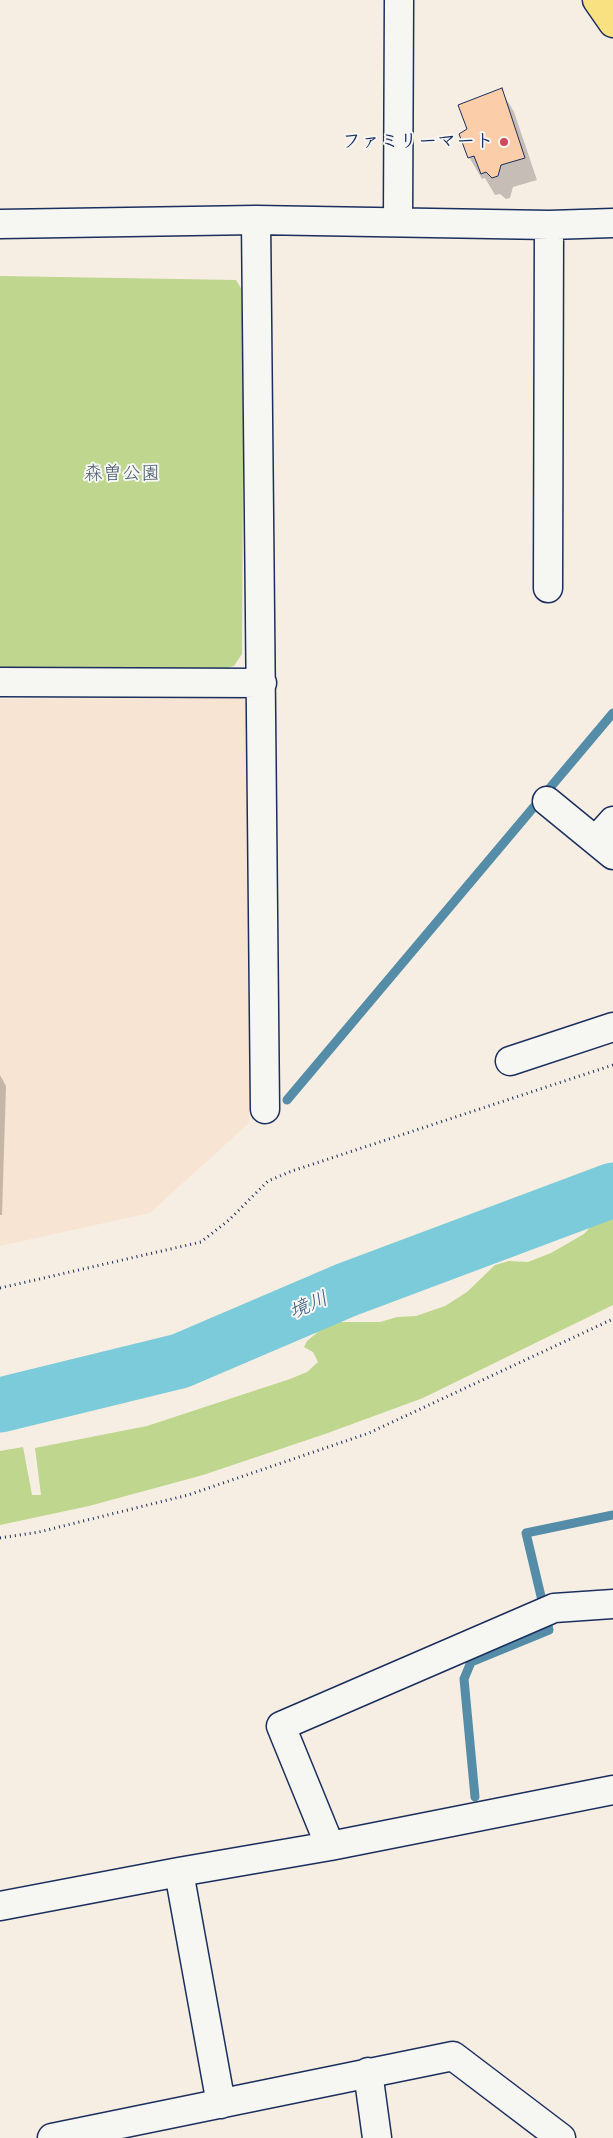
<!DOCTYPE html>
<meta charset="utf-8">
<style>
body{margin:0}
canvas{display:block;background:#f7eee3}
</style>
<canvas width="613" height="2138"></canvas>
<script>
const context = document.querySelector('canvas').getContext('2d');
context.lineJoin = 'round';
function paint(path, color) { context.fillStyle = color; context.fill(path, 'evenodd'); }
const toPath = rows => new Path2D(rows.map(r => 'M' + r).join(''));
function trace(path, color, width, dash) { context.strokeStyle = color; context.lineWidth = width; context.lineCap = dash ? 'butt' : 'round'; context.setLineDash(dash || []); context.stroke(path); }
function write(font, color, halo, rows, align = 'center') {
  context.font = font + ' Sriracha,"Klee One",sans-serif'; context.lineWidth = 4; context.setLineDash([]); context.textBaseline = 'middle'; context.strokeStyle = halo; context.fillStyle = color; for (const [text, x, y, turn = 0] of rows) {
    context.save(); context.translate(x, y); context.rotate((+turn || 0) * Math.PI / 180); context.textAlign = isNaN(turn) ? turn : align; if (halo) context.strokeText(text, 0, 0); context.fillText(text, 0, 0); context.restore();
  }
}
paint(toPath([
 [241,698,256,706,249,1123,150,1213,0,1246,0,699]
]), '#f8e4d2');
paint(toPath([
 [0,276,236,280,244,293,242,654,234,666,220,670,0,671],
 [613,1213,613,1305,423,1398,325,1434,203,1475,89,1506,0,1525,0,1451,23,1447,32,1495,41,1495,35,1448,147,1426,290,1379,307,1372,318,1362,313,1352,304,1347,307,1341,324,1327,340,1322,380,1322,397,1317,416,1316,445,1306,467,1292,495,1265,509,1261,528,1262,551,1253,584,1234,596,1221]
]), '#bed68d');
paint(toPath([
 [501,90,514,112,537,180,513,187,510,198,506,199,500,194,495,195,485,178,482,179,469,157,469,130],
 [0,1075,6,1086,2,1215,0,1215]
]), '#0003');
trace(toPath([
 [287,1100,613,713],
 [475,1797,464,1679,471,1662,549,1630,526,1533,613,1515]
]), '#558da8', 9);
trace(toPath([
 [0,1405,180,1361,346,1290,613,1190]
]), '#7ccbda', 55);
const building = toPath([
 [502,88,525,158,501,165,498,176,492,178,486,172,481,174,474,156,468,158,459,134,467,129,458,105,502,88]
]);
paint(building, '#fbcda9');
trace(building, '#1b2f5e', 1);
const minor = toPath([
 [256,220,265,1109],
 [398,221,399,0],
 [0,224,256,220,549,225,613,223],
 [548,588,549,225],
 [0,682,262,683],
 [547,801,613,855],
 [596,840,613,821],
 [510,1061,613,1027],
 [330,1846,281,1726,554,1608,613,1604],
 [179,1872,221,2104],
 [0,1906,179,1872,330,1846,613,1790],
 [368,2072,377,2138],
 [52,2138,453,2056,561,2138]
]);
const major = toPath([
 [597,0,613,23]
]);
trace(minor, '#1b2f5e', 31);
trace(major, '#1b2f5e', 31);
trace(toPath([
 [0,1288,201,1242,229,1220,268,1181,292,1171,613,1065],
 [0,1538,39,1532,188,1495,369,1433,613,1319]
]), '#1b2f5e', 3, [1, 4]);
trace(minor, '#f6f6f2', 28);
trace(major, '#f9e181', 28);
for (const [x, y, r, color] of [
 [504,142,5,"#d1495b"]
]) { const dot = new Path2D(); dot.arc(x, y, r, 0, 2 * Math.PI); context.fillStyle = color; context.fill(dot); trace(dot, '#f6f6f2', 2); }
write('bold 19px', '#1b2f5e', '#f6f6f2', [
 ["ファミリーマート",494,142]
], 'right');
write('19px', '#44596a', '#f6f6f2', [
 ["森曽公園",122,474]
]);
write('italic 20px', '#33567d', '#f6f6f2', [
 ["境川",309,1306,-23]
]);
</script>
